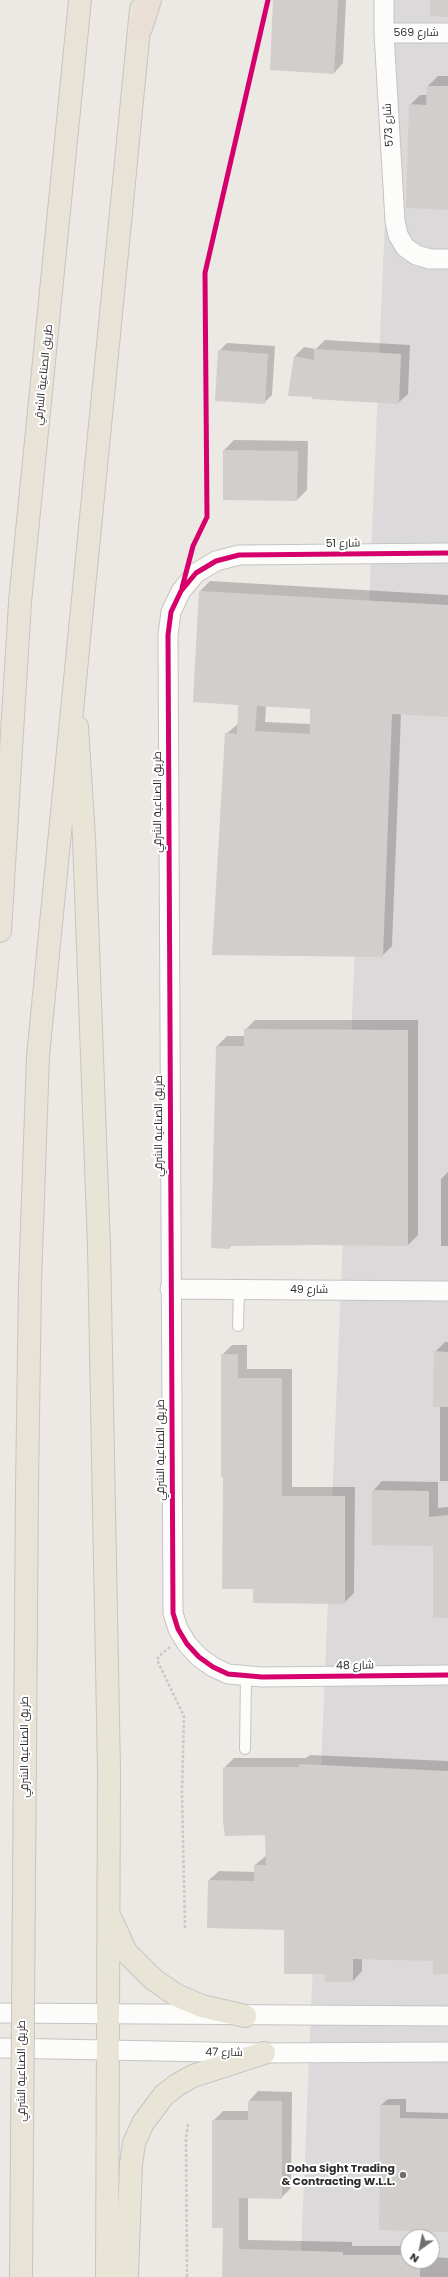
<!DOCTYPE html>
<meta charset="utf-8">
<style>
body{margin:0}
#map{position:relative;width:448px;height:2277px;overflow:hidden;background:#ece8e4;font-family:Poppins,sans-serif}
canvas{display:block}
.north{position:absolute;left:400px;top:2229px;width:40px;height:40px;box-sizing:border-box;background:#fff;border:1px solid #ababab;border-radius:50%;rotate:213deg;font-size:11px;font-weight:700;line-height:16px;text-align:center;color:#2e2e2e}
.north::after{content:'';display:block;margin:auto;width:14px;height:18px;background:#706f6e;clip-path:polygon(50% 0,100% 100%,50% 72%,0 100%)}
</style>
<div id="map">
<canvas width="448" height="2277"></canvas>
<div class="north">N</div>
</div>
<script>
const context = document.querySelector('canvas').getContext('2d');
context.lineJoin = 'round';
function paint(path, color) { context.fillStyle = color; context.fill(path, 'evenodd'); }
const toPath = rows => new Path2D(rows.map(r => 'M' + r).join(''));
function trace(path, color, width, dash) { context.strokeStyle = color; context.lineWidth = width; context.lineCap = dash ? 'butt' : 'round'; context.setLineDash(dash || []); context.stroke(path); }
function write(font, color, halo, rows, align = 'center') {
  context.font = font + ' Poppins,Cairo,sans-serif'; context.lineWidth = 4; context.setLineDash([]); context.textBaseline = 'middle'; context.strokeStyle = halo; context.fillStyle = color; for (const [text, x, y, turn = 0] of rows) {
    context.save(); context.translate(x, y); context.rotate((+turn || 0) * Math.PI / 180); context.textAlign = isNaN(turn) ? turn : align; if (halo) context.strokeText(text, 0, 0); context.fillText(text, 0, 0); context.restore();
  }
}
paint(toPath([
 [394,0,448,0,448,2277,300,2277],
 [408,2237,432,2237,432,2261,408,2261]
]), '#dcd9db');
paint(toPath([
 [274,0,346,0,343,63,334,73],
 [438,76,448,76,448,209,410,105,420,95,427,95,428,86],
 [325,340,410,345,408,394,398,403,294,357,304,347,316,349],
 [227,343,275,346,272,395,264,403,219,351],
 [234,440,308,441,307,490,297,500,224,499,224,450],
 [210,581,448,595,448,716,401,713,392,946,382,956,214,954,226,734,238,724,239,704,200,591],
 [266,706,312,708,311,724,265,722],
 [255,1020,418,1020,418,1235,408,1245,232,1245,229,1248,212,1247,217,1046,227,1036,245,1036,245,1030],
 [448,1172,448,1246,441,1246,441,1179],
 [445,1342,448,1342,448,1481,440,1481,440,1406,435,1352],
 [232,1345,247,1345,247,1369,292,1369,292,1487,355,1487,354,1593,344,1603,254,1588,224,1476,222,1355],
 [382,1481,438,1482,438,1508,448,1507,448,1617,434,1545,373,1491],
 [310,1755,448,1761,448,1973,434,1960,362,1958,362,1971,353,1981,326,1973,285,1929,209,1880,219,1871,255,1872,255,1865,267,1855,266,1834,224,1768,234,1758,306,1758],
 [258,2091,292,2092,291,2188,281,2198,248,2197,248,2240,352,2242,352,2246,408,2246,408,2261,432,2261,432,2257,448,2258,448,2277,223,2277,224,2227,213,2121,223,2111,249,2111,249,2101],
 [388,2099,406,2099,406,2112,448,2113,448,2230,381,2105]
]), '#0003');
paint(toPath([
 [273,0,338,0,334,74,270,70],
 [430,0,448,0,448,17,430,16],
 [427,86,448,86,448,210,406,208,409,104,426,105],
 [314,349,401,354,399,404,312,399,312,397,288,396,294,356,314,360],
 [218,350,268,354,265,404,215,401],
 [223,450,298,451,297,501,223,500],
 [199,591,448,605,448,717,392,714,383,957,212,955,225,733,237,734,238,705,193,702],
 [257,706,310,709,310,734,255,731],
 [244,1029,408,1030,408,1246,317,1245,229,1246,229,1249,211,1248,216,1046,244,1046],
 [434,1351,448,1352,448,1407,433,1407],
 [221,1354,238,1354,238,1378,282,1378,282,1496,345,1496,345,1604,253,1603,253,1589,222,1589,223,1477,221,1477],
 [372,1490,429,1491,429,1517,448,1515,448,1618,433,1618,433,1546,372,1545],
 [299,1764,448,1771,448,1974,433,1974,433,1961,353,1959,353,1982,325,1982,325,1974,284,1974,284,1930,207,1928,208,1880,254,1881,254,1865,266,1865,265,1835,225,1836,223,1821,223,1767,299,1767],
 [248,2101,282,2101,282,2199,239,2198,239,2249,343,2252,343,2255,408,2255,408,2261,420,2261,420,2277,222,2277,223,2228,212,2228,212,2120,248,2120],
 [380,2105,400,2105,400,2118,448,2119,448,2232,379,2230]
]), '#d1cecb');
const service = toPath([
 [238,1326,239,1290],
 [245,1749,246,1676]
]);
const minor = toPath([
 [384,0,384,33,395,221,398,235,405,247,416,255,430,259,448,259],
 [384,33,448,33],
 [448,553,239,555,216,561,196,573,181,591,171,612,168,635,173,1613,178,1629,187,1644,199,1657,213,1667,228,1674,262,1677,448,1675],
 [170,1289,448,1291],
 [0,2013,448,2016],
 [0,2048,264,2053,448,2052]
]);
const primary = toPath([
 [77,727,84,838,99,1247,109,1770,107,2277],
 [112,1921,126,1952,153,1979,176,1995,202,2006,245,2016],
 [127,2277,131,2164,134,2143,143,2123,164,2095,177,2085,193,2076,264,2053]
]);
const trunk = toPath([
 [0,931,20,602,80,0],
 [27,1487,30,1283,38,1056,141,9]
]);
const motorway = toPath([
 [141,28,150,0]
]);
trace(service, '#c5c4c5', 12);
trace(minor, '#c5c4c5', 21);
trace(primary, '#c6c5c4', 24);
trace(trunk, '#c6c5c4', 24);
trace(motorway, '#c6c5c4', 24);
trace(toPath([
 [170,1647,159,1656,157,1660,184,1716,182,1792,185,1928],
 [187,2277,186,2138,188,2124]
]), '#c9c9c8', 2.5, [3, 2]);
trace(service, '#fcfcfb', 10);
trace(minor, '#fcfcfb', 19);
trace(primary, '#e8e4d6', 22);
trace(trunk, '#e9e2d6', 22);
trace(motorway, '#eadfd6', 22);
const trunkBridge = toPath([
 [21,2277,27,1487]
]);
trace(trunkBridge, '#c6c5c4', 24, []);
trace(trunkBridge, '#e9e2d6', 22);
trace(toPath([
 [448,553,239,555,216,561,196,573,181,591,171,612,168,635,173,1613,178,1629,187,1644,199,1657,213,1667,228,1674,262,1677,448,1675],
 [182,588,193,546,207,517,205,273,268,0]
]), '#d6006c', 5);
for (const [x, y, r, color] of [
 [403,2175,4,"#706f6e"]
]) { const dot = new Path2D(); dot.arc(x, y, r, 0, 2 * Math.PI); context.fillStyle = color; context.fill(dot); trace(dot, '#fff', 1.5); }
write('11px', '#2e2e2e', '#fff', [
 ["شارع 569",416,33],
 ["شارع 573",389,125,-93],
 ["طريق الصناعية الشرقي",44,375,-84],
 ["شارع 51",343,544,-1],
 ["طريق الصناعية الشرقي",158,802,-90],
 ["طريق الصناعية الشرقي",159,1126,-90],
 ["شارع 49",309,1290],
 ["طريق الصناعية الشرقي",161,1450,-90],
 ["شارع 48",355,1666,-1],
 ["طريق الصناعية الشرقي",25,1747,-90],
 ["شارع 47",224,2053,1],
 ["طريق الصناعية الشرقي",22,2071,-90]
]);
write('bold 11px', '#2e2e2e', '#fff', [
 ["Doha Sight Trading",395,2169],
 ["& Contracting W.L.L.",395,2182]
], 'right');
</script>
